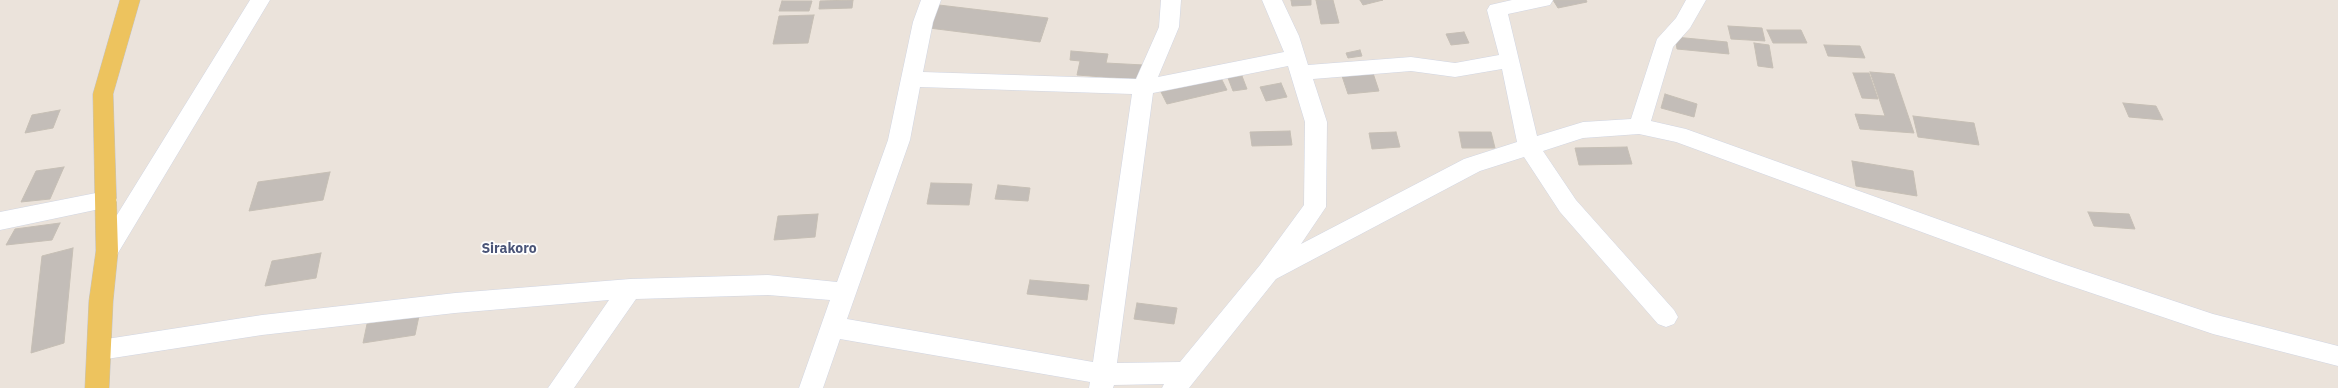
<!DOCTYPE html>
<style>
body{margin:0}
canvas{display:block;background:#ebe3db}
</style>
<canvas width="2338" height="388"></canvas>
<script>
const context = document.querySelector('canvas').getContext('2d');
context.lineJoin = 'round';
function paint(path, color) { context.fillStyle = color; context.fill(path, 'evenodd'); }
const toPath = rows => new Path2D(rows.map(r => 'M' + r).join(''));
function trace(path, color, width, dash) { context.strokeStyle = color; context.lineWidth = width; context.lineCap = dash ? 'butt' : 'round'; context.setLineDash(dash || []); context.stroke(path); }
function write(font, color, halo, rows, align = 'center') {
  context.font = font + ' "IBM Plex Sans",sans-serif'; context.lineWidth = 3.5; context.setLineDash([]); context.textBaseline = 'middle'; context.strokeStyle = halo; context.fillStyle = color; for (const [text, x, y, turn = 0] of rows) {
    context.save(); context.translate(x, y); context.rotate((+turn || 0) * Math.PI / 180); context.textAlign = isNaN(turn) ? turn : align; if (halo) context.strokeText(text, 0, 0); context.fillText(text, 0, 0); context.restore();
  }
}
const building = toPath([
 [853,0,852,8,819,9,820,1,853,0],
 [1291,0,1311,0,1311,5,1292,6,1291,0],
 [1316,0,1333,0,1339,23,1321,24,1316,0],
 [1360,0,1383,0,1363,5,1360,0],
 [1553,0,1586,0,1587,2,1558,8,1553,0],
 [782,1,812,1,809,11,779,11,782,1],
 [939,5,1048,18,1040,42,929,28,939,5],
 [814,15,808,43,773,44,779,16,814,15],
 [1728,26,1762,28,1765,41,1731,39,1728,26],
 [1767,30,1801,30,1807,43,1773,43,1767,30],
 [1464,32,1469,43,1451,45,1446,34,1464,32],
 [1675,37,1727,42,1729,54,1677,49,1675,37],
 [1754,43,1769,45,1773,68,1758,66,1754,43],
 [1824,45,1860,46,1865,58,1828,56,1824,45],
 [1360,50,1362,56,1348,58,1346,53,1360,50],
 [1071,51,1108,54,1106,63,1144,65,1142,80,1077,75,1080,61,1070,60,1071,51],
 [1870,72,1894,74,1914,133,1860,129,1855,114,1885,116,1870,72],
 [1373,73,1379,91,1348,94,1342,76,1373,73],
 [1853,73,1869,73,1878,99,1862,98,1853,73],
 [1242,76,1247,89,1233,91,1228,78,1242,76],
 [1221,78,1227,90,1167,104,1161,92,1221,78],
 [1281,83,1287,97,1266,101,1260,87,1281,83],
 [1665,94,1697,104,1694,117,1661,108,1665,94],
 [2123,103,2156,106,2163,120,2129,117,2123,103],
 [60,110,53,128,25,133,32,115,60,110],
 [1913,116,1974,123,1979,145,1918,137,1913,116],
 [1290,131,1292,145,1252,146,1250,132,1290,131],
 [1396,132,1400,147,1372,149,1369,133,1396,132],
 [1459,132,1491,132,1495,148,1462,148,1459,132],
 [1627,147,1632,164,1579,165,1575,148,1627,147],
 [1852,161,1913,171,1917,196,1856,186,1852,161],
 [64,167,50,199,21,202,36,171,64,167],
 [330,172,323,200,249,211,258,182,330,172],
 [931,183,972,184,969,205,927,204,931,183],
 [998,185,1030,188,1028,201,995,199,998,185],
 [2088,212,2129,214,2135,229,2094,226,2088,212],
 [818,214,815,237,774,240,778,216,818,214],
 [60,223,52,240,6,245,15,229,60,223],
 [73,248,64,343,31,353,42,256,73,248],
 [321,253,316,278,265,286,272,261,321,253],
 [1030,280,1089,285,1087,300,1027,294,1030,280],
 [1137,303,1177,308,1174,324,1134,319,1137,303],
 [419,316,415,335,363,343,367,324,419,316]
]);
paint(building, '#c3bdb8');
trace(building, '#c6bfb5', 1);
const minor = toPath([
 [250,0,270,0,115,258,107,260,99,258,96,251,99,244,250,0],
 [921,0,941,0,933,22,923,72,1136,79,1159,27,1161,0,1181,0,1179,27,1158,77,1284,52,1262,0,1282,0,1299,36,1308,65,1411,57,1455,63,1499,55,1487,10,1490,5,1512,0,1553,0,1550,5,1508,14,1537,136,1583,122,1631,119,1657,39,1676,18,1686,0,1706,0,1690,28,1673,47,1651,121,1686,129,2063,264,2213,314,2338,346,2338,366,2213,334,2050,279,1676,142,1639,134,1583,138,1543,151,1576,200,1674,310,1678,317,1674,324,1666,327,1658,324,1560,212,1524,157,1480,171,1276,279,1189,388,1162,388,1164,384,1114,385,1113,388,1089,388,1090,382,840,339,823,388,799,388,830,300,768,295,636,299,574,388,548,388,609,300,455,313,262,335,100,360,91,357,88,350,91,343,100,340,262,315,455,293,630,279,768,275,837,282,888,140,913,22,921,0],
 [1288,66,1305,122,1304,205,1260,265,1180,362,1117,363,1153,93,1288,66],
 [1502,69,1517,142,1464,159,1301,244,1326,207,1327,122,1313,79,1411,71,1455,77,1502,69],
 [920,87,1132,94,1093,362,847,319,910,140,920,87],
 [106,191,114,194,117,200,114,206,0,230,0,212,106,191]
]);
const major = toPath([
 [120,0,140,0,113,94,118,251,113,301,109,388,85,388,89,301,96,251,93,94,120,0]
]);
trace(minor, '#d0d5e2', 1);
trace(major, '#c3c3c3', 1);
paint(minor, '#fff');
paint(major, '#edc35e');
write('bold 14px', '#4b5578', '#fff', [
 ["Sirakoro",509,249]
]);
</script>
